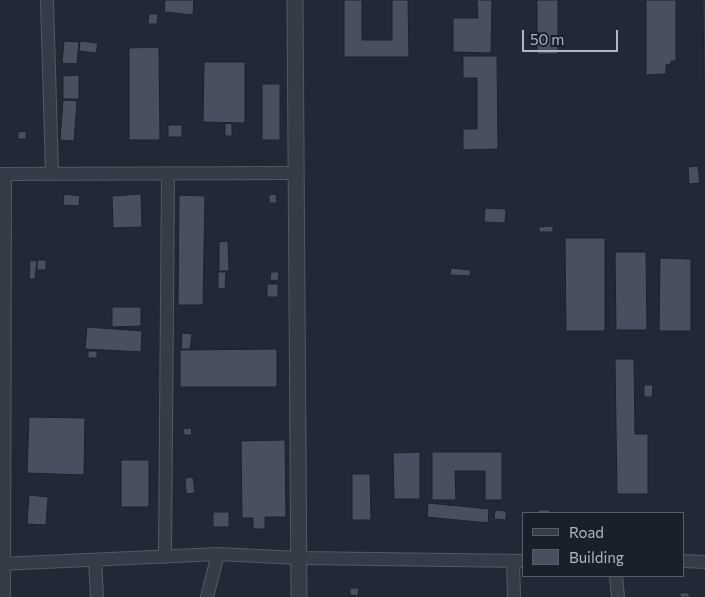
<!DOCTYPE html>
<style>
body{margin:0}
#map{position:relative;width:705px;height:597px;overflow:hidden;background:#222936;font-family:Commissioner,sans-serif}
canvas{display:block}
.legend{position:absolute;left:522px;top:512px;width:162px;height:65px;box-sizing:border-box;background:#1a202b;border:1px solid #565c68;margin:0;padding:6px 9px;list-style:none;font-size:15px;color:#afb6c3}
.legend li{display:flex;align-items:center;gap:10px;height:25px}
.legend b{width:25px;border:1px solid #565c68}
.scale{position:absolute;left:522px;top:30px;width:96px;height:22px;box-sizing:border-box;border:2px solid #afb6c3;border-top:0;padding-left:6px;font-size:15px;line-height:18px;white-space:nowrap;color:#afb6c3;-webkit-text-stroke:4px #1a202b;paint-order:stroke}
</style>
<div id="map">
<canvas width="705" height="597"></canvas>
<ul class="legend">
<li><b style="height:6px;background:#353b47"></b>Road</li>
<li><b style="height:14px;background:#485060"></b>Building</li>
</ul>
<div class="scale">50 m</div>
</div>
<script>
const context = document.querySelector('canvas').getContext('2d');
context.lineJoin = 'round';
function paint(path, color) { context.fillStyle = color; context.fill(path, 'evenodd'); }
const toPath = rows => new Path2D(rows.map(r => 'M' + r).join(''));
function trace(path, color, width, dash) { context.strokeStyle = color; context.lineWidth = width; context.lineCap = dash ? 'butt' : 'round'; context.setLineDash(dash || []); context.stroke(path); }
const building = toPath([
 [165,0,194,0,193,15,164,12,165,0],
 [344,0,362,0,362,40,392,40,392,0,408,0,409,57,344,57,344,0],
 [477,0,492,0,491,53,453,52,453,18,478,18,477,0],
 [537,0,558,0,558,54,537,54,537,0],
 [646,0,676,0,676,61,671,61,671,64,666,65,666,74,646,75,646,0],
 [703,0,705,0,705,78,704,78,703,0],
 [149,14,158,14,157,24,148,24,149,14],
 [64,41,79,42,77,64,62,63,64,41],
 [80,41,98,43,96,53,79,51,80,41],
 [159,47,160,140,129,140,129,48,159,47],
 [463,56,497,56,498,149,463,150,463,129,477,129,477,78,463,78,463,56],
 [204,62,245,62,245,123,203,122,204,62],
 [79,75,79,99,63,99,63,76,79,75],
 [262,84,280,84,280,140,262,140,262,84],
 [63,100,77,101,74,141,60,140,63,100],
 [225,123,232,124,232,136,225,136,225,123],
 [168,125,182,125,182,137,168,137,168,125],
 [26,131,26,139,18,139,18,132,26,131],
 [698,166,700,183,689,184,688,167,698,166],
 [64,194,80,196,79,206,63,205,64,194],
 [141,194,142,227,113,228,112,196,141,194],
 [276,194,277,203,269,203,269,195,276,194],
 [179,195,205,196,203,305,178,305,179,195],
 [485,208,506,209,505,223,484,222,485,208],
 [553,226,553,232,539,232,539,227,553,226],
 [565,238,605,238,605,331,566,331,565,238],
 [228,241,229,271,219,271,219,242,228,241],
 [615,252,646,252,647,330,616,330,615,252],
 [660,258,691,259,691,331,659,331,660,258],
 [30,260,37,261,35,279,29,279,30,260],
 [37,260,46,260,46,270,37,270,37,260],
 [451,268,471,270,470,276,450,275,451,268],
 [218,272,226,272,225,289,218,288,218,272],
 [271,272,279,272,278,281,270,280,271,272],
 [267,284,278,284,278,297,267,297,267,284],
 [112,307,141,307,141,326,112,327,112,307],
 [87,327,142,331,141,352,85,349,87,327],
 [182,333,192,334,190,349,181,349,182,333],
 [277,349,277,387,180,387,180,350,277,349],
 [88,351,97,351,97,358,88,358,88,351],
 [615,359,634,359,635,434,648,434,648,494,617,494,615,359],
 [644,385,653,385,652,397,644,397,644,385],
 [29,417,85,418,84,475,27,473,29,417],
 [191,428,192,435,184,435,183,429,191,428],
 [285,440,286,517,265,517,265,529,253,529,253,518,242,518,241,441,285,440],
 [420,452,420,499,394,499,393,453,420,452],
 [432,452,502,452,502,500,485,500,485,471,455,471,456,500,432,500,432,452],
 [121,460,149,460,149,507,121,507,121,460],
 [352,474,370,474,371,520,352,520,352,474],
 [193,477,195,493,186,494,185,478,193,477],
 [29,495,48,497,46,525,27,524,29,495],
 [428,503,489,509,488,523,427,517,428,503],
 [495,510,506,511,506,520,494,519,495,510],
 [538,510,550,510,550,513,538,513,538,510],
 [213,512,229,512,229,527,213,527,213,512],
 [350,588,359,588,358,596,350,595,350,588],
 [680,593,689,593,689,597,680,597,680,593]
]);
paint(building, '#485060');
trace(building, '#1c222d', 1);
const minor = toPath([
 [47,0,52,174],
 [0,174,296,173],
 [165,557,168,173],
 [95,560,97,597],
 [513,561,514,597],
 [684,561,705,562],
 [0,564,218,554,299,558,524,561],
 [616,576,618,597],
 [4,597,5,174],
 [207,597,218,554]
]);
const tertiary = toPath([
 [295,0,299,597]
]);
trace(minor, '#525964', 14);
trace(tertiary, '#525964', 17);
trace(minor, '#353b47', 12);
trace(tertiary, '#353b47', 15);
</script>
